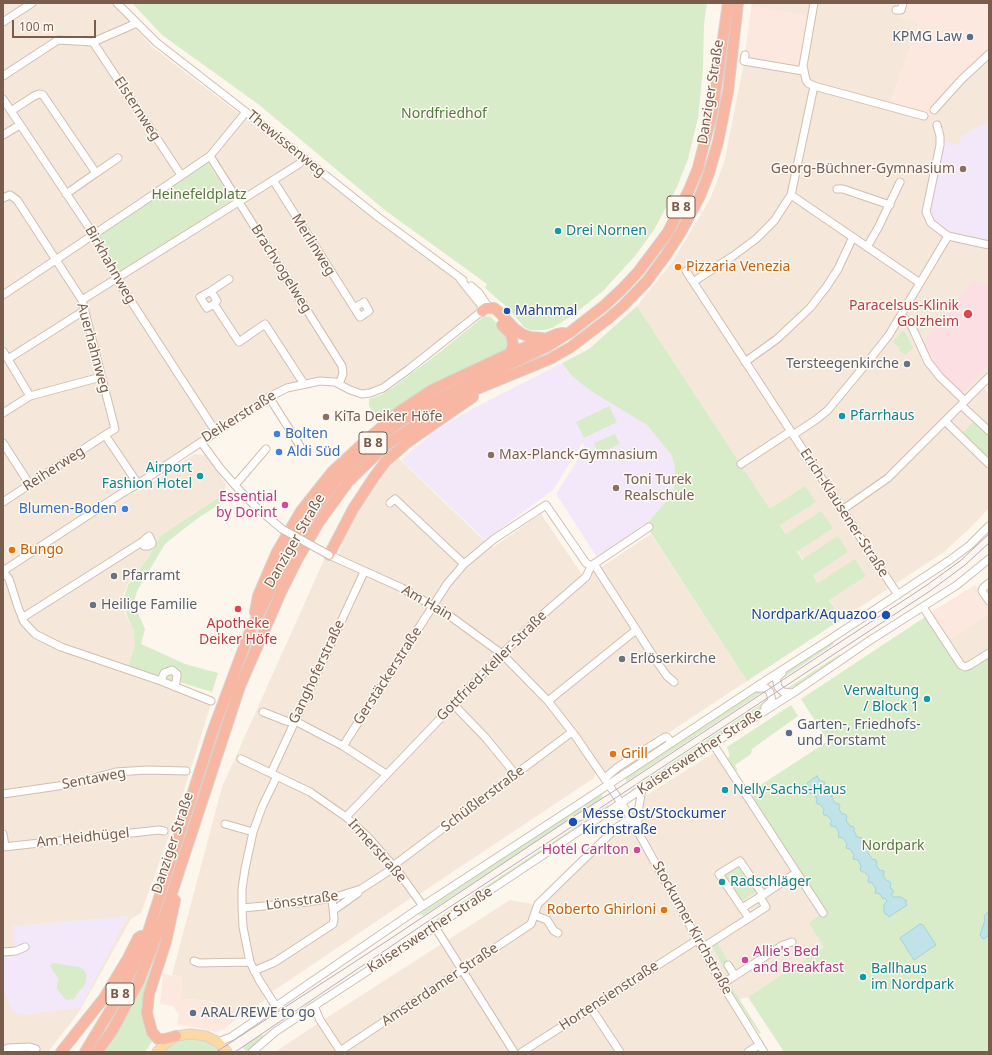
<!DOCTYPE html>
<meta charset="utf-8">
<style>
body{margin:0}
#map{position:relative;width:992px;height:1055px;overflow:hidden;background:#fdf6ec;font-family:"Noto Sans",sans-serif}
canvas{display:block}
.frame{position:absolute;inset:0;border:4px solid #7a5c4d;pointer-events:none}
.scale{position:absolute;left:12px;top:20px;width:84px;height:18px;box-sizing:border-box;border:2px solid #7a5c4d;border-top:0;padding-left:5px;font-size:12px;line-height:14px;white-space:nowrap;color:#7a5c4d;-webkit-text-stroke:3px #fffaf3;paint-order:stroke}
</style>
<div id="map">
<canvas width="992" height="1055"></canvas>
<div class="frame"></div>
<div class="scale">100 m</div>
</div>
<script>
const context = document.querySelector('canvas').getContext('2d');
context.lineJoin = 'round';
function paint(path, color) { context.fillStyle = color; context.fill(path, 'evenodd'); }
const toPath = rows => new Path2D(rows.map(r => 'M' + r).join(''));
function trace(path, color, width, dash) { context.strokeStyle = color; context.lineWidth = width; context.lineCap = dash ? 'butt' : 'round'; context.setLineDash(dash || []); context.stroke(path); }
function write(font, color, halo, rows, align = 'center') {
  context.font = font + ' "Noto Sans",sans-serif'; context.lineWidth = 3; context.setLineDash([]); context.textBaseline = 'middle'; context.strokeStyle = halo; context.fillStyle = color; for (const [text, x, y, turn = 0] of rows) {
    context.save(); context.translate(x, y); context.rotate((+turn || 0) * Math.PI / 180); context.textAlign = isNaN(turn) ? turn : align; if (halo) context.strokeText(text, 0, 0); context.fillText(text, 0, 0); context.restore();
  }
}
paint(toPath([
 [3,3,114,3,151,46,461,284,477,302,477,310,407,367,380,385,369,391,359,390,335,378,326,377,314,378,267,394,143,476,112,495,3,569],
 [752,3,904,3,919,24,889,107,930,116,933,109,989,53,989,374,979,385,989,393,989,508,971,527,944,552,842,619,637,306,673,261,710,199,724,163,744,62,760,7,751,9],
 [194,454,207,455,226,485,223,494,160,536,150,555,127,585,123,598,125,614,138,635,128,667,211,704,174,822,141,913,131,919,79,1012,48,1052,3,1052,3,576,61,537,119,500,144,488],
 [397,457,492,548,541,514,583,576,600,568,651,534,747,681,609,772,600,769,542,690,467,626,427,597,383,575,339,556,344,535,373,485],
 [332,559,394,588,434,609,495,653,545,702,572,735,596,771,594,778,418,895,411,898,269,994,265,1000,239,1017,224,1006,209,1001,188,999,181,1000,182,977,172,975,222,787,324,560],
 [989,614,989,650,969,664,962,664,947,640],
 [715,752,822,914,824,947,748,997,737,1000,703,942,650,844,639,820,642,798],
 [621,824,630,824,690,936,753,1042,752,1049,747,1052,275,1052,323,1020,510,900,537,905]
]), '#f5e8da');
paint(toPath([
 [904,3,989,3,989,53,933,109,930,116,889,107,919,24,899,17],
 [760,7,815,17,803,70,744,62,751,9],
 [975,585,989,602,989,614,947,640,933,618,933,611],
 [163,974,182,977,181,1000,188,999,209,1001,224,1006,239,1017,224,1029,216,1032,188,1026,177,1025,179,1015,173,1006,160,1004]
]), '#fde8e0');
paint(toPath([
 [989,121,989,241,953,233,940,226,934,222,929,214,928,207,944,141,959,145,961,136],
 [562,363,571,375,647,425,672,456,675,468,675,483,672,494,650,520,597,557,556,494,584,450,583,442,553,490,485,540,401,460,431,434,466,412],
 [128,916,80,1008,21,1015,21,1013,13,1013,3,988,3,957,15,956,13,926]
]), '#f3e8fa');
paint(toPath([
 [973,280,989,286,989,365,962,393,942,373,932,361,923,343]
]), '#fbdfe3');
paint(toPath([
 [132,3,707,3,704,24,703,69,698,118,688,159,677,187,654,230,635,256,603,291,573,315,552,328,544,330,531,330,525,328,508,308,485,288,487,284,386,211,258,104,162,35],
 [207,162,232,200,118,273,98,235],
 [637,306,770,509,805,486,816,502,780,525,786,534,821,511,833,528,798,551,796,550,803,561,803,559,838,536,848,552,813,575,818,583,855,559,866,576,829,600,842,619,747,681,645,524,650,520,672,494,675,483,675,468,672,456,647,425,591,391,571,375,562,363,589,349],
 [484,316,491,317,509,336,509,351,439,383,388,414,380,416,373,413,369,406,369,399,381,395,395,386,440,352],
 [902,331,905,332,913,348,905,355,899,350,900,348,893,342],
 [609,406,617,422,584,438,576,422],
 [975,420,989,433,989,461,961,435],
 [615,434,620,444,598,454,594,443],
 [222,495,227,499,194,521,165,544,137,591,134,604,145,629,141,644,185,664,218,673,212,692,179,682,178,684,128,667,135,644,134,631,126,613,124,598,128,585,150,555,160,536],
 [925,617,928,618,963,668,989,654,989,1052,784,1052,748,997,824,947,809,923,824,912,747,794,828,741,801,699],
 [833,642,834,644,780,680,782,675],
 [840,654,841,656,790,689,786,689],
 [758,691,764,691,626,782,626,778],
 [770,698,768,704,633,793,631,790],
 [791,705,798,716,752,749,751,754,735,765,738,771,732,769,725,760,730,756,727,747],
 [601,794,603,797,423,916,422,914,420,916,419,914],
 [608,805,610,808,431,926,429,924],
 [739,865,757,891,740,902,723,875],
 [717,942,728,962,731,974,729,977,712,946],
 [162,943,148,993,154,1039,145,1052,105,1052,134,1003,147,977,160,944],
 [53,963,79,967,84,970,86,974,86,981,84,986,79,991,74,999,66,1000,57,989,57,984,59,980,50,966],
 [730,984,750,1016,761,1033,759,1034,748,1017,728,985],
 [262,1034,265,1037,249,1052,247,1052,242,1047],
 [202,1037,226,1052,159,1052,174,1040]
]), '#d8ecc9');
const water = toPath([
 [817,776,820,781,825,782,824,786,828,792,832,793,832,798,835,803,839,804,840,806,839,809,842,814,845,814,847,816,846,820,850,826,854,827,854,831,857,837,862,838,861,842,865,848,869,849,868,853,872,859,876,860,877,862,876,864,879,870,884,871,884,873,883,876,887,881,889,881,891,883,890,887,894,892,891,894,893,897,901,897,907,901,905,902,907,905,889,917,887,914,886,915,884,912,884,905,887,901,885,898,883,899,880,894,875,893,876,889,872,883,868,882,869,877,865,872,862,872,860,870,861,866,858,860,853,859,854,855,850,849,846,848,847,844,843,838,838,837,839,833,836,827,831,826,830,823,832,821,828,816,824,815,823,812,824,810,821,805,816,803,817,799,813,793,810,794,809,792,810,788,807,783,817,776],
 [987,913,989,913,989,933,987,937,983,939,980,935,985,920,984,916,987,913],
 [920,924,923,925,936,945,914,960,900,938,920,924]
]);
paint(water, '#bfe3e8');
trace(water, '#a5d3da', 1);
const minor = toPath([
 [117,3,156,42,246,112,378,217,463,280],
 [896,10,901,10,903,3],
 [3,22,32,3],
 [93,42,181,175],
 [745,55,744,61,803,71],
 [3,76,58,40,93,42,137,23],
 [814,86,924,116],
 [3,99,94,235,116,278,216,432],
 [934,110,962,79,989,54],
 [11,111,34,96,39,94,43,95,96,173,66,194],
 [3,135,20,125],
 [210,156,342,366,343,374,339,384],
 [96,173,118,158],
 [273,180,360,317,369,311,364,302,354,308],
 [837,189,843,189,890,205],
 [791,195,920,283],
 [3,198,10,195,17,200,82,300,115,429,105,435,138,484],
 [948,236,989,245],
 [867,247,878,228,900,182],
 [686,271,898,595],
 [229,279,211,291,217,301,214,304,239,342,265,324,304,384],
 [693,282,733,256,756,239,774,221,791,195,814,86,808,83,806,80,803,66,814,3],
 [471,286,479,293,489,308],
 [211,291,200,297,207,308,214,304],
 [3,295,138,205,210,156,246,112],
 [82,300,299,164,303,159],
 [901,315,912,327,928,362,940,377,965,401],
 [3,351,30,396],
 [8,359,85,310],
 [745,362,777,339,810,308,827,286,838,269,853,237],
 [269,397,300,446],
 [961,405,989,431],
 [3,413,30,396,101,377],
 [945,421,989,464],
 [793,435,817,419,828,410,870,359,889,335,948,236,931,223,926,212,940,145,940,136,937,125],
 [201,442,220,468,241,492,256,507,282,529],
 [3,443,30,485],
 [741,464,791,431],
 [235,485,266,449],
 [3,502,105,435],
 [390,503,395,499,464,564],
 [842,510,888,478,989,377],
 [329,555,402,588,450,616,502,654,548,701,576,737,626,810,722,984,764,1052],
 [594,564,657,662,667,676,674,682],
 [989,583,983,588,982,591,989,601],
 [923,607,961,665,965,667,970,665,989,653],
 [22,618,142,542,144,546,148,546,152,544,152,542,149,536,142,542],
 [782,673,776,678,778,687,783,692,792,693],
 [161,681,164,673,172,670,177,674,177,676,175,687],
 [755,688,766,688,770,692,772,701,765,707],
 [211,701,161,681,61,647,35,634,24,622,18,607,9,579,3,571,119,495,138,484,269,397,287,388,320,381,335,382,350,390,362,394,370,393,383,388,409,369,482,311,481,305,460,279],
 [548,701,636,630],
 [453,704,485,737,516,775],
 [263,712,286,721,299,723,318,733,343,746,386,774],
 [713,744,823,913],
 [343,746,447,584,464,564,494,539,546,505,586,563,591,566],
 [241,759,310,792,346,817,368,837,397,870,423,906],
 [271,773,364,572],
 [605,778,618,767,665,737,667,737,671,742],
 [3,794,72,784,116,772,147,770,186,771],
 [346,817,502,654,541,616,586,577,591,566,649,527],
 [225,824,253,832],
 [638,828,638,812,642,789],
 [3,834,5,846],
 [3,847,159,830,164,831],
 [394,865,572,732],
 [763,895,742,908,719,874,740,861,763,895,796,873],
 [242,908,307,902,332,898,361,889,395,867],
 [742,908,749,918,766,907,760,897],
 [334,910,358,893],
 [534,915,547,920,554,931,558,933],
 [435,927,514,1052],
 [702,948,749,918],
 [3,952,16,951,25,947],
 [194,961,199,963,250,962],
 [728,965,735,976],
 [254,971,275,962,333,924,334,919,332,898],
 [722,984,783,945,792,942],
 [275,1005,259,980,250,962,243,927,242,908,242,889,245,869,253,832,262,807,277,776],
 [314,1006,320,1020,341,1052],
 [591,1008,620,1052],
 [218,1042,231,1037,415,911,585,800,765,681,832,638,950,560,970,545,989,526],
 [3,1051,8,1048,30,1047,36,1049],
 [340,1051,531,924,538,904,616,828,631,818],
 [252,1052,275,1032,314,1006,435,927,642,789,793,693,869,641,957,585,989,559],
 [522,1052,697,940],
 [748,1052,759,1045]
]);
const major = toPath([
 [157,1052,166,1043,176,1036,191,1034,206,1036,218,1042,227,1052]
]);
const highway = toPath([
 [482,311,486,308,494,308,498,311,515,329,522,334,530,337,542,338],
 [502,325,511,334,512,338,513,344,511,353],
 [329,555,353,509,374,477,386,461,408,442,473,397],
 [255,612,258,596,277,552,301,511,332,472,370,437,399,412,432,390,511,353,557,334,563,333],
 [175,900,166,942,149,994,147,1013,152,1032,158,1039,165,1039,176,1036],
 [61,1052,104,998,128,958,138,938,141,936],
 [85,1052,120,994,135,963,148,932,213,730,250,631,286,559,309,517,338,478,375,441,397,424,429,403,548,346,569,333,605,305,621,290,638,272,668,232,689,190,698,168,713,109,728,3],
 [97,1052,112,1031,139,981,164,917,240,686,281,592,297,560,319,522,348,482,385,446,434,412,465,394,550,359,571,347,609,318,623,306,647,281,666,255,681,232,700,196,709,173,718,142,728,92,738,3]
]);
trace(minor, '#d1beb0', 9);
trace(major, '#dad1cd', 11);
trace(highway, '#dad1cd', 12);
trace(minor, '#fff', 7);
trace(major, '#fbd9a5', 9);
trace(highway, '#f7b7a3', 10);
trace(toPath([
 [216,1052,390,939,571,818,614,791,927,585,960,561,989,534],
 [235,1052,424,924,930,591,965,565,989,543]
]), '#b9a8c9', 1);
const minorBridge = toPath([
 [282,529,329,555]
]);
trace(minorBridge, '#d1beb0', 9, []);
trace(minorBridge, '#fff', 7);
for (const [x, y, r, color] of [
 [970,37,4,"#5c6f8a"],
 [963,169,4,"#8d6e63"],
 [558,231,4,"#0f9aa8"],
 [678,267,4,"#e8710a"],
 [507,311,4,"#1a4fb4"],
 [968,314,5,"#e0444e"],
 [907,364,4,"#6b7280"],
 [842,416,4,"#0f9aa8"],
 [326,417,4,"#8d6e63"],
 [277,434,4,"#3f7fe0"],
 [279,452,4,"#3f7fe0"],
 [491,455,4,"#8d6e63"],
 [200,476,4,"#0f9aa8"],
 [616,488,4,"#8d6e63"],
 [285,505,4,"#d1479c"],
 [125,509,4,"#3f7fe0"],
 [12,550,4,"#e8710a"],
 [114,576,4,"#6b7280"],
 [93,605,4,"#6b7280"],
 [238,609,4,"#e0444e"],
 [886,615,5,"#1a4fb4"],
 [622,659,4,"#6b7280"],
 [927,699,4,"#0f9aa8"],
 [789,733,4,"#5c6f8a"],
 [613,754,4,"#e8710a"],
 [725,790,4,"#0f9aa8"],
 [573,822,5,"#1a4fb4"],
 [637,850,4,"#d1479c"],
 [722,882,4,"#0f9aa8"],
 [664,910,4,"#e8710a"],
 [745,960,4,"#d1479c"],
 [863,977,4,"#0f9aa8"],
 [193,1013,4,"#5c6f8a"]
]) { const dot = new Path2D(); dot.arc(x, y, r, 0, 2 * Math.PI); context.fillStyle = color; context.fill(dot); trace(dot, '#fffaf3', 1.5); }
for (const [x, y, w] of [
 [681,207,28],
 [373,443,28],
 [120,994,28]
]) { const box = new Path2D(); box.roundRect(x - w / 2, y - 11, w, 22, 3); context.fillStyle = '#fffaf3'; context.fill(box); trace(box, '#7a5c4d', 1); }
write('bold 13px', '#7a5c4d', null, [
 ["B 8",681,207],
 ["B 8",373,443],
 ["B 8",120,994]
]);
write('14px', '#4e5e75', '#fffaf3', [
 ["KPMG Law",962,37,"right"],
 ["Garten-, Friedhofs-",797,725],
 ["und Forstamt",797,741],
 ["ARAL/REWE to go",201,1013]
], 'left');
write('14px', '#7a5c4d', '#fffaf3', [
 ["Danziger Straße",711,92,-81],
 ["Elsternweg",137,109,57],
 ["Thewissenweg",286,144,39],
 ["Merlinweg",313,245,58],
 ["Birkhahnweg",110,265,60],
 ["Brachvogelweg",281,269,58],
 ["Auerhahnweg",93,348,75],
 ["Deikerstraße",239,417,-32],
 ["Reiherweg",54,469,-33],
 ["Erich-Klausener-Straße",844,513,57],
 ["Danziger Straße",295,541,-60],
 ["Am Hain",427,603,30],
 ["Gottfried-Keller-Straße",492,666,-45],
 ["Ganghoferstraße",317,672,-65],
 ["Gerstäckerstraße",388,676,-57],
 ["Kaiserswerther Straße",700,752,-33],
 ["Sentaweg",94,779,-11],
 ["Schüßlerstraße",483,799,-37],
 ["Am Heidhügel",83,838,-6],
 ["Danziger Straße",173,843,-72],
 ["Irmerstraße",377,851,48],
 ["Lönsstraße",302,901,-8],
 ["Stockumer Kirchstraße",692,928,61],
 ["Kaiserswerther Straße",430,930,-33],
 ["Amsterdamer Straße",440,985,-34],
 ["Hortensienstraße",609,996,-33]
]);
write('14px', '#537a41', '#fffaf3', [
 ["Nordfriedhof",444,114],
 ["Heinefeldplatz",199,195],
 ["Nordpark",893,846]
]);
write('14px', '#785e54', '#fffaf3', [
 ["Georg-Büchner-Gymnasium",955,169,"right"],
 ["KiTa Deiker Höfe",334,417],
 ["Max-Planck-Gymnasium",499,455],
 ["Toni Turek",624,480],
 ["Realschule",624,496]
], 'left');
write('14px', '#0d838f', '#fffaf3', [
 ["Drei Nornen",566,231],
 ["Pfarrhaus",850,416],
 ["Airport",192,468,"right"],
 ["Fashion Hotel",192,484,"right"],
 ["Verwaltung",919,691,"right"],
 ["/ Block 1",919,707,"right"],
 ["Nelly-Sachs-Haus",733,790],
 ["Radschläger",730,882],
 ["Ballhaus",871,969],
 ["im Nordpark",871,985]
], 'left');
write('14px', '#c56008', '#fffaf3', [
 ["Pizzaria Venezia",686,267],
 ["Bungo",20,550],
 ["Grill",621,754],
 ["Roberto Ghirloni",656,910,"right"]
], 'left');
write('14px', '#be3a42', '#fffaf3', [
 ["Paracelsus-Klinik",959,306],
 ["Golzheim",959,322],
 ["Apotheke",238,624,"center"],
 ["Deiker Höfe",238,640,"center"]
], 'right');
write('14px', '#164399', '#fffaf3', [
 ["Mahnmal",515,311],
 ["Nordpark/Aquazoo",877,615,"right"],
 ["Messe Ost/Stockumer",582,814],
 ["Kirchstraße",582,830]
], 'left');
write('14px', '#5b616d', '#fffaf3', [
 ["Tersteegenkirche",899,364,"right"],
 ["Pfarramt",122,576],
 ["Heilige Familie",101,605],
 ["Erlöserkirche",630,659]
], 'left');
write('14px', '#366cbe', '#fffaf3', [
 ["Bolten",285,434],
 ["Aldi Süd",287,452],
 ["Blumen-Boden",117,509,"right"]
], 'left');
write('14px', '#b23c85', '#fffaf3', [
 ["Essential",277,497],
 ["by Dorint",277,513],
 ["Hotel Carlton",629,850],
 ["Allie's Bed",753,952,"left"],
 ["and Breakfast",753,968,"left"]
], 'right');
</script>
